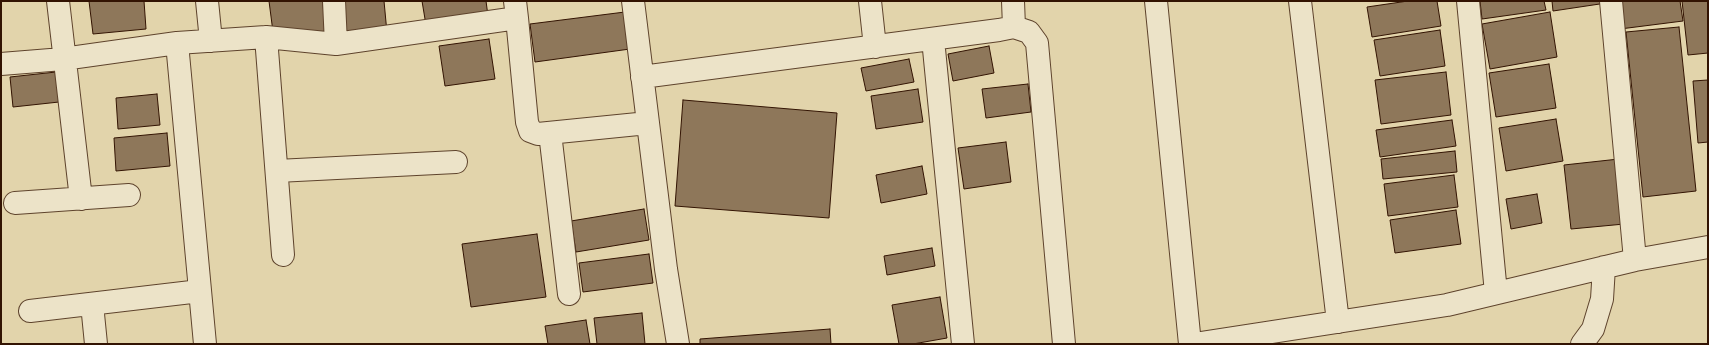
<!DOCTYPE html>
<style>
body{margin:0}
#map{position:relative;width:1709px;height:345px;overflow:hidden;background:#e2d4ab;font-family:"Libre Caslon Text",serif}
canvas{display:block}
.frame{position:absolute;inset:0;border:2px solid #321302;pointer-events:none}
</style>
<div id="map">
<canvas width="1709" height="345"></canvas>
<div class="frame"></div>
</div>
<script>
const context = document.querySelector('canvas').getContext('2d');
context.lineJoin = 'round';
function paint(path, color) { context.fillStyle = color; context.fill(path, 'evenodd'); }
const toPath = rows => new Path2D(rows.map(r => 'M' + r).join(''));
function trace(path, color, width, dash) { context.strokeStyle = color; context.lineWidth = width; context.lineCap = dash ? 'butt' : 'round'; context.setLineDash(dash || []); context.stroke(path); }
const building = toPath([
 [89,1,144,1,146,29,93,34,89,1],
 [269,1,323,1,325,35,273,32,269,1],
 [336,1,384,1,387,33,339,38,336,1],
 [422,1,486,1,488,16,426,25,422,1],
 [1408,1,1437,1,1441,26,1372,37,1367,7,1408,1],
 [1480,1,1544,1,1546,10,1482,19,1480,1],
 [1552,1,1613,1,1613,2,1553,11,1552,1],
 [1616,1,1680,1,1683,21,1620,29,1616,1],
 [1682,1,1708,1,1708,53,1688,55,1682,1],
 [625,12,630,49,535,62,530,24,625,12],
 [1550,12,1557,57,1490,69,1482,24,1550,12],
 [1679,27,1696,191,1643,197,1626,32,1679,27],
 [1440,30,1445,66,1380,76,1374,40,1440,30],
 [489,39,495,79,445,86,439,46,489,39],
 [989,46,994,73,953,81,948,54,989,46],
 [909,59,914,82,866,91,861,68,909,59],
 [1549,64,1556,108,1496,117,1489,73,1549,64],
 [56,72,59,102,13,107,10,77,56,72],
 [1446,72,1451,115,1381,124,1375,80,1446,72],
 [1708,80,1708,142,1698,143,1693,81,1708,80],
 [1028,84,1031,112,986,118,982,89,1028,84],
 [918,89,923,122,876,129,871,96,918,89],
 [157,94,160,125,118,129,116,98,157,94],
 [683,100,837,113,829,218,675,206,683,100],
 [1556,119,1563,161,1506,171,1499,128,1556,119],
 [1452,120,1456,146,1380,157,1376,130,1452,120],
 [167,133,170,166,116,171,114,138,167,133],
 [1006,142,1011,182,964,189,958,148,1006,142],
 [1455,151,1457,172,1383,179,1381,159,1455,151],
 [1628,158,1635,223,1571,229,1564,165,1628,158],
 [922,166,927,194,881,203,876,175,922,166],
 [1454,175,1458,207,1388,216,1384,184,1454,175],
 [1537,194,1542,223,1511,229,1506,199,1537,194],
 [644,209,649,240,576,252,571,221,644,209],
 [1456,210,1461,244,1395,253,1390,220,1456,210],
 [537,234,546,297,471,307,462,244,537,234],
 [932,248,935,266,887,275,884,256,932,248],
 [649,254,653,283,583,292,579,263,649,254],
 [940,297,947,338,913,344,899,344,892,305,940,297],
 [642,313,645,344,597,344,594,318,642,313],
 [586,320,590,344,548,344,545,326,586,320],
 [830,329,831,344,700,344,700,339,830,329]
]);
paint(building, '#8e775a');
trace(building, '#321302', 1);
const minor = toPath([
 [58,1,81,199],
 [207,1,211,41],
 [334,1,336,44],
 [633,1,666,269,678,344],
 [870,1,875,47],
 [1013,1,1014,27],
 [1156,1,1190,344],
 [1300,1,1338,322],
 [1468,1,1496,293],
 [1611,1,1635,260],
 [517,18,527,122,530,131,538,134,648,123],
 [266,37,283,255],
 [933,39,963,344],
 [177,43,205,344],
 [1,64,63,59,177,43,266,37,336,44,517,18,515,1],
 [642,77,999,30,1014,27,1029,32,1037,43,1064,344],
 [550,133,569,294],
 [277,171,456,162],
 [15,203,129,195],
 [92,304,96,344],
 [30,311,200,291],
 [1194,344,1447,305,1635,260,1708,247],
 [1582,344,1593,329,1602,299,1604,267]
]);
trace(minor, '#5e432c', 24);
trace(minor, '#ece3c8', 22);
</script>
